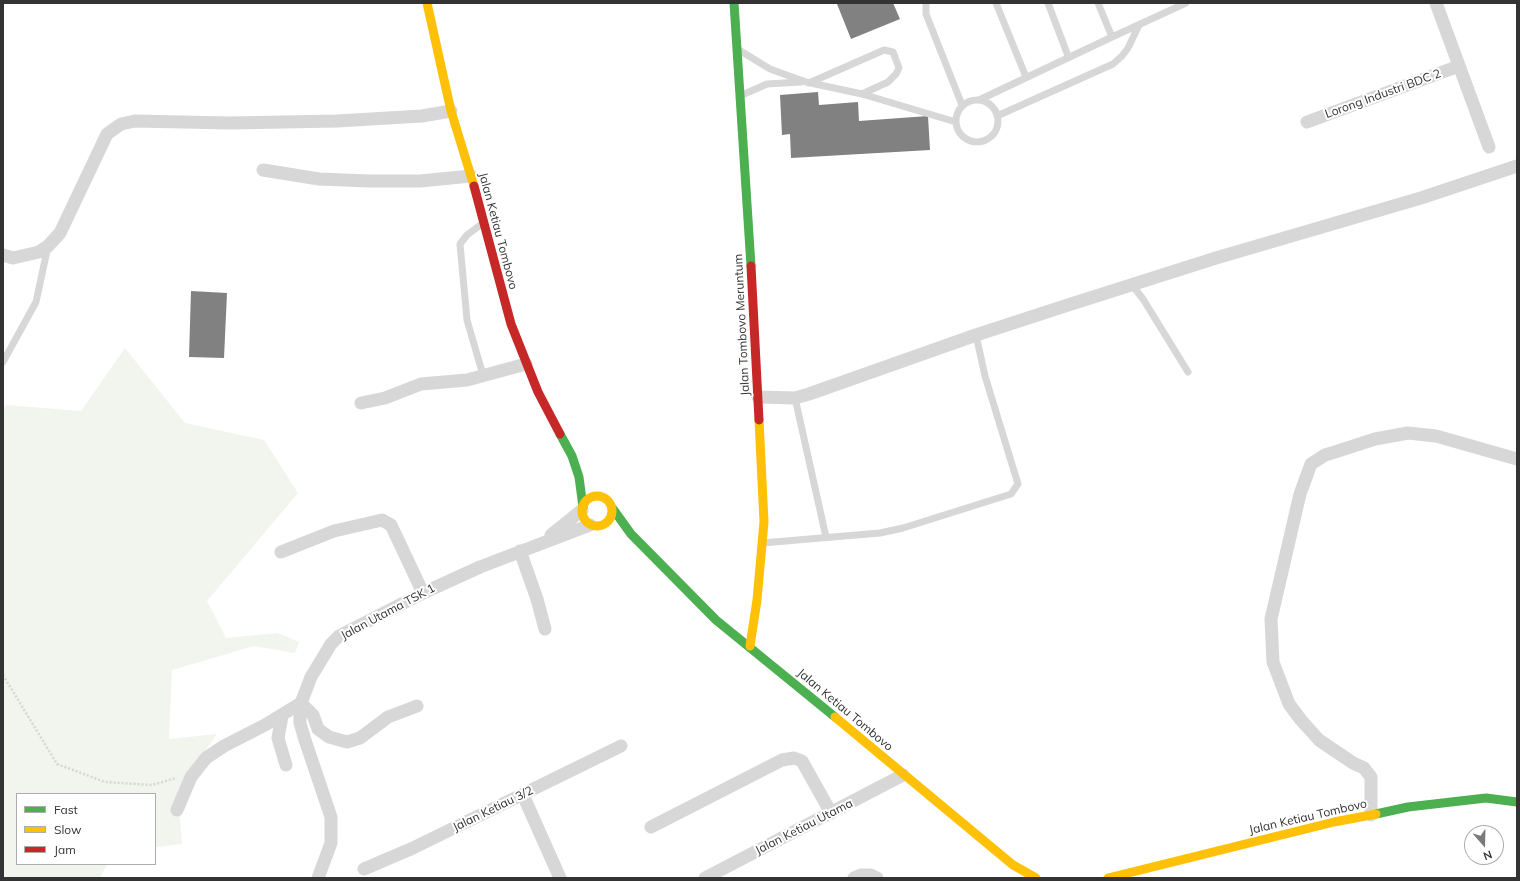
<!DOCTYPE html>
<style>
body{margin:0}
#map{position:relative;width:1520px;height:881px;overflow:hidden;background:#fff;font-family:Mulish,sans-serif}
canvas{display:block}
.frame{position:absolute;inset:0;border:4px solid #333;pointer-events:none}
.legend{position:absolute;left:16px;top:793px;width:140px;height:72px;box-sizing:border-box;background:#fff;border:1px solid #adadad;margin:0;padding:5px 7px;list-style:none;font-size:12px;color:#333}
.legend li{display:flex;align-items:center;gap:8px;height:20px}
.legend b{width:20px;border:1px solid #adadad}
.north{position:absolute;left:1464px;top:825px;width:40px;height:40px;box-sizing:border-box;background:#fff;border:1px solid #adadad;border-radius:50%;rotate:160deg;font-size:11px;font-weight:700;line-height:16px;text-align:center;color:#333}
.north::after{content:'';display:block;margin:auto;width:14px;height:18px;background:#7a7a7a;clip-path:polygon(50% 0,100% 100%,50% 72%,0 100%)}
</style>
<div id="map">
<canvas width="1520" height="881"></canvas>
<div class="frame"></div>
<ul class="legend">
<li><b style="height:5px;background:#4caf50"></b>Fast</li>
<li><b style="height:5px;background:#ffc107"></b>Slow</li>
<li><b style="height:5px;background:#c62828"></b>Jam</li>
</ul>
<div class="north">N</div>
</div>
<script>
const context = document.querySelector('canvas').getContext('2d');
context.lineJoin = 'round';
function paint(path, color) { context.fillStyle = color; context.fill(path, 'evenodd'); }
const toPath = rows => new Path2D(rows.map(r => 'M' + r).join(''));
function trace(path, color, width, dash) { context.strokeStyle = color; context.lineWidth = width; context.lineCap = dash ? 'butt' : 'round'; context.setLineDash(dash || []); context.stroke(path); }
function write(font, color, halo, rows, align = 'center') {
  context.font = font + ' Mulish,sans-serif'; context.lineWidth = 4; context.setLineDash([]); context.textBaseline = 'middle'; context.strokeStyle = halo; context.fillStyle = color; for (const [text, x, y, turn = 0] of rows) {
    context.save(); context.translate(x, y); context.rotate((+turn || 0) * Math.PI / 180); context.textAlign = isNaN(turn) ? turn : align; if (halo) context.strokeText(text, 0, 0); context.fillText(text, 0, 0); context.restore();
  }
}
paint(toPath([
 [125,348,185,423,264,440,298,493,207,601,226,638,278,633,299,642,295,653,254,646,172,670,169,739,217,734,178,790,182,844,155,847,155,794,17,794,17,864,107,864,100,878,3,878,3,410,6,405,81,411]
]), '#f1f5ed');
paint(toPath([
 [840,3,893,3,900,19,851,39,837,4],
 [818,92,819,105,858,102,859,121,928,116,930,150,791,158,790,134,782,135,780,95],
 [191,291,227,293,224,358,189,357]
]), '#818181');
trace(toPath([
 [3,675,57,764,105,782,152,785,176,778]
]), '#d6d6d6', 2.5, [2, 2]);
trace(toPath([
 [926,3,926,14,962,105],
 [996,3,1026,77],
 [1048,3,1068,56],
 [1112,37,1186,3],
 [739,50,770,69,806,82,862,94,956,122],
 [809,83,884,50,893,52,899,68,896,74,888,82,862,94],
 [742,95,767,84,801,82],
 [979,100,1112,37,1098,3],
 '956 121a21 21 0 1 1 42 0a21 21 0 1 1-42 0Z',
 [997,116,1113,64,1122,56,1128,48,1139,25],
 [1132,285,1143,299,1188,372],
 [3,362,36,302,48,246],
 [483,375,467,320,460,244,467,235,483,223],
 [795,398,826,537],
 [762,543,880,533,903,528,1011,494,1018,484,985,376,976,335]
]), '#d7d7d7', 7);
trace(toPath([
 [1436,3,1489,147],
 [1307,122,1459,66],
 [263,170,319,179,369,181,420,181,471,176],
 [3,255,13,258,39,252,48,246,60,233,107,134,121,124,135,121,230,123,337,121,422,116,451,111],
 [758,397,795,398,809,394,976,335,1068,305,1216,258,1421,198,1517,166],
 [361,403,385,398,421,384,467,380,526,364],
 [551,535,582,510],
 [520,551,537,599,545,629],
 [281,552,334,531,382,520,391,525,423,593],
 [282,716,278,738,286,765],
 [523,795,560,878],
 [177,810,191,777,206,758,224,746,265,725,301,703,313,715,318,729,329,737,347,742,360,738,388,717,417,706],
 [1371,815,1371,777,1364,768,1353,763,1319,740,1301,720,1289,704,1273,662,1271,619,1300,494,1311,464,1325,455,1338,451,1375,439,1408,433,1436,436,1517,459],
 [651,827,782,760,794,758,802,761,831,813],
 [364,869,413,848,621,746],
 [318,878,331,843,331,817,305,740,300,723,300,712,301,703,311,677,331,644,339,636,423,593,480,567,590,525],
 [705,878,903,775],
 [854,878,861,875,871,875,877,878]
]), '#d7d7d7', 13);
trace(toPath([
 [734,3,751,266],
 [560,434,572,456,579,477,583,507],
 [613,509,631,534,716,620,835,717],
 [1376,814,1408,807,1486,798,1517,802]
]), '#4caf50', 9);
trace(toPath([
 [427,3,451,111,474,186],
 '582 511a15 15 0 1 1 30 0a15 15 0 1 1-30 0Z',
 [750,646,757,600,764,522,759,420],
 [835,717,1013,865,1036,878],
 [1108,878,1334,822,1376,814]
]), '#ffc107', 9);
trace(toPath([
 [474,186,511,324,538,392,560,434],
 [751,266,759,420]
]), '#c62828', 9);
write('12px', '#333', '#fff', [
 ["Lorong Industri BDC 2",1383,94,-20],
 ["Jalan Ketiau Tombovo",498,231,75],
 ["Jalan Tombovo Meruntum",742,325,-93],
 ["Jalan Utama TSK 1",388,612,-28],
 ["Jalan Ketiau Tombovo",845,710,40],
 ["Jalan Ketiau 3/2",493,809,-26],
 ["Jalan Ketiau Tombovo",1308,817,-13],
 ["Jalan Ketiau Utama",804,827,-27]
]);
</script>
